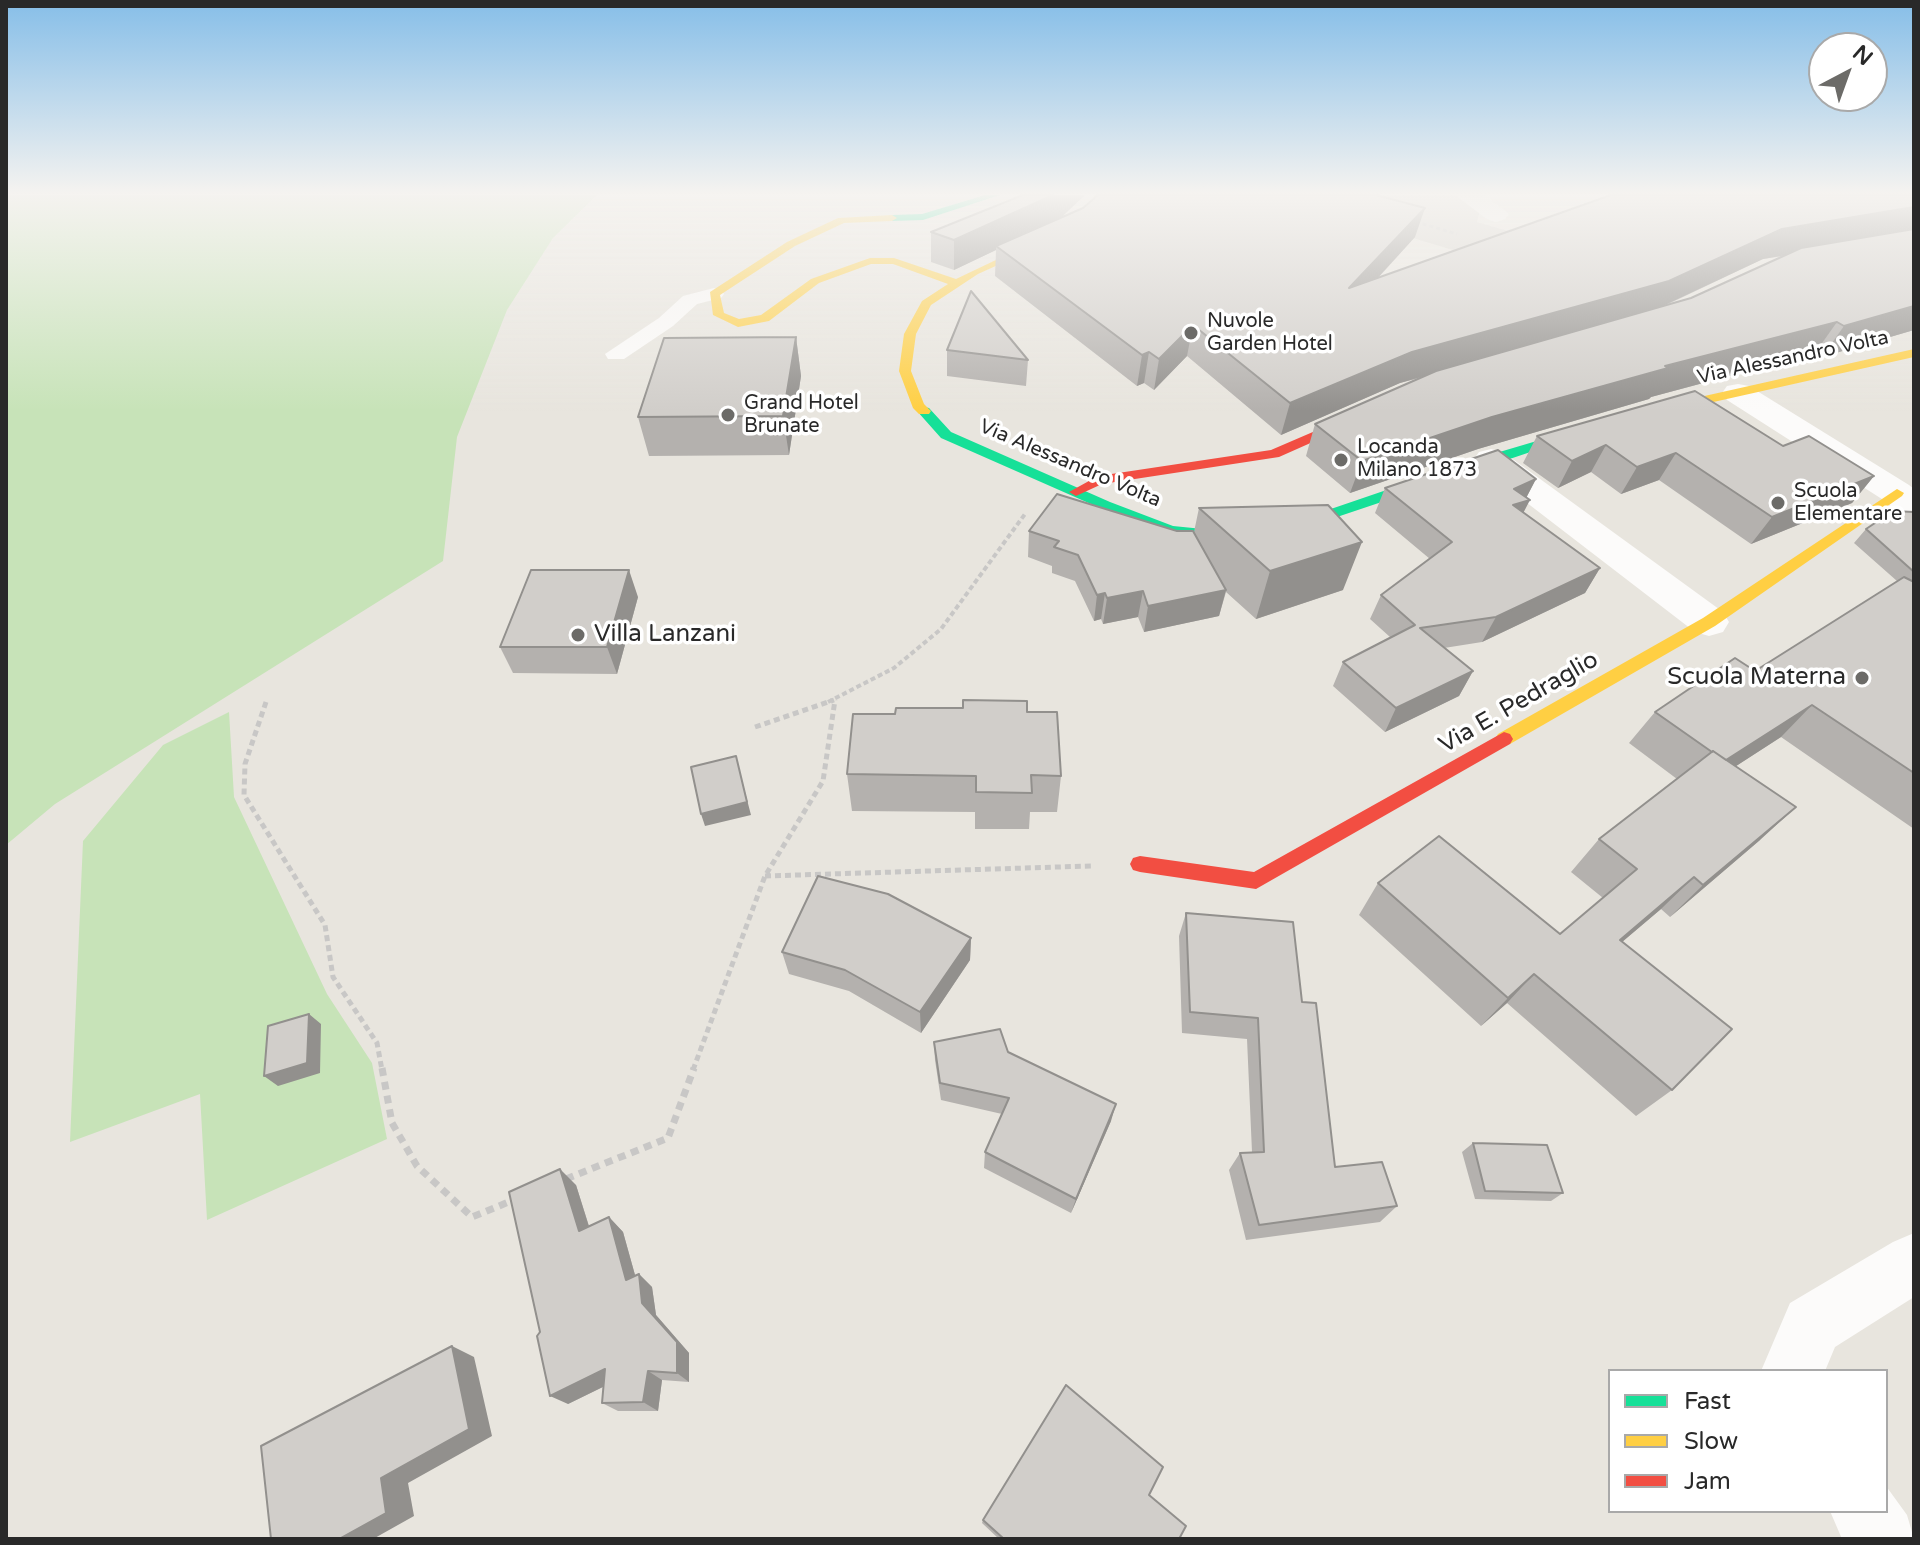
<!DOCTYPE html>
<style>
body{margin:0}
#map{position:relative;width:1920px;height:1545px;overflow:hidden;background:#e8e5de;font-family:"Varela Round",sans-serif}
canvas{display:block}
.frame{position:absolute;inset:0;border:8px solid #292929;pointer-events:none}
.legend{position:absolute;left:1608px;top:1369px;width:280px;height:144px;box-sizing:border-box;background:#fff;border:2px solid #a9a9a9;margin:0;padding:10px 14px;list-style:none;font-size:24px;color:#292929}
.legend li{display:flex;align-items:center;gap:16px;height:40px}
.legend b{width:40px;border:2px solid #a9a9a9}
.north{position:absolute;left:1808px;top:32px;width:80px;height:80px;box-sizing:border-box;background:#fff;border:2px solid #a9a9a9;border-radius:50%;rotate:41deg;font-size:22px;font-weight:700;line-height:32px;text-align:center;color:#292929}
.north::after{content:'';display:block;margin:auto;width:28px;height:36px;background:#6c6b68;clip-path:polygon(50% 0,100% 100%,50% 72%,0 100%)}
</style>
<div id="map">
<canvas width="1920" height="1545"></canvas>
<div class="frame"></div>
<ul class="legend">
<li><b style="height:10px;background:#16e098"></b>Fast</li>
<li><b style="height:10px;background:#ffcf43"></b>Slow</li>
<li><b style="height:10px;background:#f24e42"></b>Jam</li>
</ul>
<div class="north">N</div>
</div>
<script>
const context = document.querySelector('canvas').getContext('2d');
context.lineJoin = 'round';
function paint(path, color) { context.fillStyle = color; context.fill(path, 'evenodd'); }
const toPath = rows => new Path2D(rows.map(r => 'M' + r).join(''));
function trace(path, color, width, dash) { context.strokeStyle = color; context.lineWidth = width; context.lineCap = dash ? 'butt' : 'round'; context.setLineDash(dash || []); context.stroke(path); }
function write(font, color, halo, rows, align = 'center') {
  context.font = font + ' "Varela Round",sans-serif'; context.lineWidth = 7; context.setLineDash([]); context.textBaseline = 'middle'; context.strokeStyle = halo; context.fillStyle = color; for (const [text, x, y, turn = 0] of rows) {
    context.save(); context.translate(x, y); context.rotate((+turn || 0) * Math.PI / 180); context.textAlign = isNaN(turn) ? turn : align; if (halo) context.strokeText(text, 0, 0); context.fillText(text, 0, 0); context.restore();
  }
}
paint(toPath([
 [6,195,597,195,553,238,507,310,457,437,443,561,55,804,6,845],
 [229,712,234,797,327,994,372,1063,387,1139,207,1220,200,1094,70,1142,83,841,163,745]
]), '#c7e3b8');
paint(toPath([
 [1350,195,1457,195,1480,210,1477,222,1533,238,1486,260,1363,223]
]), '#d6d3cd');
trace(toPath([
 [1416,222,1457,234]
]), '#c8c7c6', 3, [4, 3]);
trace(toPath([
 [828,702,894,668,941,629,1025,514]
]), '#c8c7c6', 4, [5, 3]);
trace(toPath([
 [266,702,245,764,244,795,325,925,333,977,377,1043,382,1070],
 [755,727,834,700],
 [765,876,1091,866],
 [693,1070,765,876,823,781,835,700]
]), '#c8c7c6', 5, [6, 4]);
trace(toPath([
 [382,1068,392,1123,417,1166,472,1217,516,1199],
 [566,1179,668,1138,694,1068]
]), '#c8c7c6', 7, [8, 6]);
paint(toPath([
 [714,288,721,290,724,294,721,298,697,304,673,326,624,359,608,359,605,354,659,318,683,296,714,288]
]), '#fcfbfa');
paint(toPath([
 [1455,195,1484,195,1509,214,1505,219,1496,222,1487,219,1455,195],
 [1738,384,1749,386,1909,485,1914,489,1914,519,1902,516,1885,501,1727,400,1722,393,1727,386,1738,384],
 [1491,449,1503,452,1723,612,1729,622,1723,632,1709,636,1695,632,1479,466,1474,459,1479,452,1491,449],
 [1914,1233,1914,1297,1835,1347,1825,1371,1761,1371,1790,1303,1893,1242,1914,1233],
 [1886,1486,1907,1515,1914,1539,1842,1539,1830,1511,1886,1511,1886,1486]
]), '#fcfbfa');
paint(toPath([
 [985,195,1000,195,923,220,892,221,887,218,892,215,922,214,985,195],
 [924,407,929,408,951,432,1110,502,1173,526,1233,532,1325,511,1486,456,1584,427,1594,427,1596,430,1334,518,1233,542,1171,536,1100,508,941,438,917,411,924,407]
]), '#16e098');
paint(toPath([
 [1095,195,1105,195,1092,215,1073,231,978,274,931,305,916,334,911,371,924,404,931,411,929,414,919,414,913,408,899,371,904,334,922,301,948,284,893,264,871,264,819,283,769,321,738,327,713,315,710,292,787,242,838,218,892,215,897,218,892,221,844,223,795,246,720,295,724,313,739,319,761,315,811,279,870,258,894,258,956,279,1065,227,1084,211,1095,195],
 [1914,349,1914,357,1651,416,1644,412,1651,408,1914,349],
 [1897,489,1904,493,1902,496,1715,626,1510,744,1498,744,1495,739,1498,734,1703,618,1897,489]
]), '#ffcf43');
paint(toPath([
 [1364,410,1369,411,1369,417,1279,457,1102,484,1076,496,1069,492,1098,476,1271,450,1364,410],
 [1504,732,1510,734,1513,739,1510,744,1256,889,1140,872,1133,870,1130,864,1133,858,1140,856,1254,872,1504,732]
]), '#f24e42');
paint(toPath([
 [1023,195,1085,195,1062,217,1415,237,1378,278,1914,195,1914,330,1822,357,1815,353,1651,397,1649,399,1478,449,1350,493,1306,456,1315,424,1427,376,1400,383,1281,435,1187,356,1154,390,1144,383,1137,386,995,276,996,250,954,270,931,262,931,232],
 [1784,256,1691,298,1662,307,1763,259],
 [796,337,801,376,789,455,649,456,638,417],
 [947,350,1028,360,1026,386,947,376],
 [1537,436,1783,446,1874,476,1852,503,1751,544,1659,480,1621,494,1591,472,1558,488,1523,463],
 [1536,479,1526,498,1523,513,1600,568,1585,593,1482,642,1444,648,1473,671,1459,696,1385,732,1333,686,1343,662,1390,637,1370,619,1381,595,1430,559,1375,513,1385,488],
 [1199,508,1343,590,1256,619,1226,592,1219,616,1144,632,1138,617,1103,624,1101,619,1094,621,1075,581,1052,573,1052,566,1028,557,1029,531,1194,532],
 [1914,512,1914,829,1781,737,1736,766,1760,840,1670,917,1661,909,1622,942,1672,1090,1636,1116,1507,1003,1481,1026,1359,915,1378,883,1560,934,1603,898,1571,872,1599,839,1677,779,1629,743,1655,712,1755,671,1897,581,1854,543,1866,529],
 [638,597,617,674,513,673,500,647],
 [1027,712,1061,776,1057,812,1030,812,1029,829,975,829,975,812,852,811,847,774,895,714],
 [1186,913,1302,1002,1335,1167,1397,1206,1380,1222,1246,1240,1229,1170,1240,1153,1252,1152,1247,1039,1182,1033,1179,936],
 [971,938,970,960,921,1033,849,991,789,974,782,952],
 [934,1042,1008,1052,1111,1121,1071,1213,984,1168,985,1152,1002,1114,941,1100,935,1060],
 [1473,1143,1563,1193,1551,1201,1475,1199,1462,1152],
 [576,1185,589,1226,609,1217,623,1232,635,1275,639,1274,652,1287,656,1315,689,1353,689,1382,662,1380,658,1411,618,1411,602,1403,603,1387,568,1404,540,1332],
 [1149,1495,1179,1539,999,1539,982,1523,983,1520]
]), '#b4b1ae');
paint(toPath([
 [1053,195,1085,195,1058,220,996,246,996,250,954,270,954,240],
 [1914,207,1913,233,1763,259,1652,311,1400,383,1281,435,1290,403,1412,352,1782,229],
 [1425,208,1415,237,1340,319,1349,288],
 [1914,306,1914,330,1822,357,1844,326],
 [1837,322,1815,353,1651,397,1649,399,1478,449,1350,493,1362,461,1492,417,1665,366],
 [1193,325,1187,356,1154,390,1159,359],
 [796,337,801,376,789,455,783,416],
 [1149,352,1144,383,1137,386,1142,355],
 [1606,445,1591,472,1558,488,1572,461],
 [1676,453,1659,480,1621,494,1637,467],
 [1874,476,1852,503,1751,544,1772,517],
 [1536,479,1524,502,1530,500,1517,525,1500,530,1514,489],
 [1362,542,1343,590,1256,619,1270,571],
 [1600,568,1585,593,1482,642,1496,617],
 [629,570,638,597,617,674,607,647],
 [1226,590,1219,616,1144,632,1148,606],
 [1143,591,1138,617,1103,624,1107,598],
 [1105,593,1101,619,1094,621,1097,595],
 [1473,671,1459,696,1385,732,1396,708],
 [1812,705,1781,737,1696,792,1725,761],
 [739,769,751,815,705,826,701,814],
 [1796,807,1760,840,1670,917,1703,885],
 [1694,877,1661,909,1589,970,1620,940],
 [971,938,970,960,921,1033,920,1012],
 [1534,974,1507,1003,1481,1026,1508,998],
 [309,1014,321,1024,320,1073,278,1086,264,1076],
 [1116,1104,1111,1121,1071,1213,1076,1199],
 [560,1169,576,1185,595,1246,579,1231],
 [609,1217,623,1232,640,1293,626,1280],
 [639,1274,652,1287,656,1315,689,1353,689,1382,677,1373,642,1303],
 [452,1346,474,1357,492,1436,408,1483,414,1516,373,1539,339,1539],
 [605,1369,621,1378,568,1404,550,1396],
 [648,1371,662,1380,658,1411,643,1402]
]), '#92908d');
const building = toPath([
 [1023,195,1053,195,954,240,931,232,1023,195],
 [1098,195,1376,195,1425,208,1349,288,1611,195,1914,195,1914,207,1782,229,1669,281,1412,352,1290,403,1193,325,1159,359,1149,352,1142,355,996,246,1083,208,1098,195],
 [1914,229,1914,306,1844,326,1837,322,1665,366,1668,368,1492,417,1362,461,1315,424,1436,371,1691,298,1801,248,1914,229],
 [971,291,1028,360,947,350,971,291],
 [796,337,783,416,638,417,664,338,796,337],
 [1695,391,1783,446,1809,436,1874,476,1772,517,1676,453,1637,467,1606,445,1572,461,1537,436,1695,391],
 [1498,450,1536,479,1514,489,1530,500,1513,505,1600,568,1496,617,1420,628,1473,671,1396,708,1343,662,1415,625,1381,595,1452,542,1385,488,1498,450],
 [1057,494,1177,531,1193,531,1226,590,1148,606,1143,591,1107,598,1105,593,1097,595,1078,555,1054,547,1059,541,1029,531,1057,494],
 [1328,505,1362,542,1270,571,1199,508,1328,505],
 [1893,511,1914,512,1914,572,1866,529,1893,511],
 [531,570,629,570,607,647,500,647,531,570],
 [1904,577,1914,582,1914,773,1812,705,1726,760,1713,751,1712,752,1655,712,1735,658,1755,671,1904,577],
 [963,700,1027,701,1027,712,1057,712,1061,776,1031,775,1032,793,976,792,976,776,847,774,853,714,895,714,896,708,963,708,963,700],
 [1713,751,1796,807,1703,885,1694,877,1620,940,1732,1029,1672,1090,1534,974,1508,998,1378,883,1439,836,1560,934,1637,869,1599,839,1713,751],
 [736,756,747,802,701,814,691,767,736,756],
 [818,876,888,894,971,938,920,1012,845,970,782,952,818,876],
 [1186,913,1293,922,1302,1002,1316,1003,1335,1167,1382,1162,1397,1206,1259,1225,1240,1153,1264,1152,1258,1018,1190,1012,1186,913],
 [309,1014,307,1063,264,1076,268,1026,309,1014],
 [1000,1029,1008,1052,1116,1104,1076,1199,985,1152,1009,1098,940,1083,934,1042,1000,1029],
 [1473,1143,1547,1145,1563,1193,1485,1191,1473,1143],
 [560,1169,579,1231,609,1217,626,1280,639,1274,642,1303,677,1342,677,1373,648,1371,643,1402,602,1403,605,1369,550,1396,537,1336,540,1332,509,1192,560,1169],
 [452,1346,469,1429,381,1478,386,1513,339,1539,271,1539,261,1446,452,1346],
 [1066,1385,1163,1467,1149,1495,1186,1526,1179,1539,1004,1539,983,1520,1066,1385]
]);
paint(building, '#d1ceca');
trace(building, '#92908d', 2);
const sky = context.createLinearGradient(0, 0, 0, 411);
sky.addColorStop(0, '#86bee8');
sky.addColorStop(0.47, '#f5f3f0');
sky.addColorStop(1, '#f5f3f000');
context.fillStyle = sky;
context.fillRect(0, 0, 1920, 411);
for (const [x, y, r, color] of [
 [1191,333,8,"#6c6b68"],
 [728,415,8,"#6c6b68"],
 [1341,460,8,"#6c6b68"],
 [1778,503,8,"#6c6b68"],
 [578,635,8,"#6c6b68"],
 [1862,678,8,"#6c6b68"]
]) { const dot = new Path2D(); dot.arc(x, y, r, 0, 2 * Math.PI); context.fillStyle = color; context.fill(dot); trace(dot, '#fff', 3); }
write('20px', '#292929', '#fff', [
 ["Nuvole",1207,322],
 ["Garden Hotel",1207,345],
 ["Grand Hotel",744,404],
 ["Brunate",744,427],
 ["Locanda",1357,448],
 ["Milano 1873",1357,471],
 ["Scuola",1794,492],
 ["Elementare",1794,515]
], 'left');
write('20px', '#292929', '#fff', [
 ["Via Alessandro Volta",1793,358,-12],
 ["Via Alessandro Volta",1070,464,23]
]);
write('24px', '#292929', '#fff', [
 ["Villa Lanzani",594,635],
 ["Scuola Materna",1846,678,"right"]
], 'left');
write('24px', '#292929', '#fff', [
 ["Via E. Pedraglio",1519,703,-30]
]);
</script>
